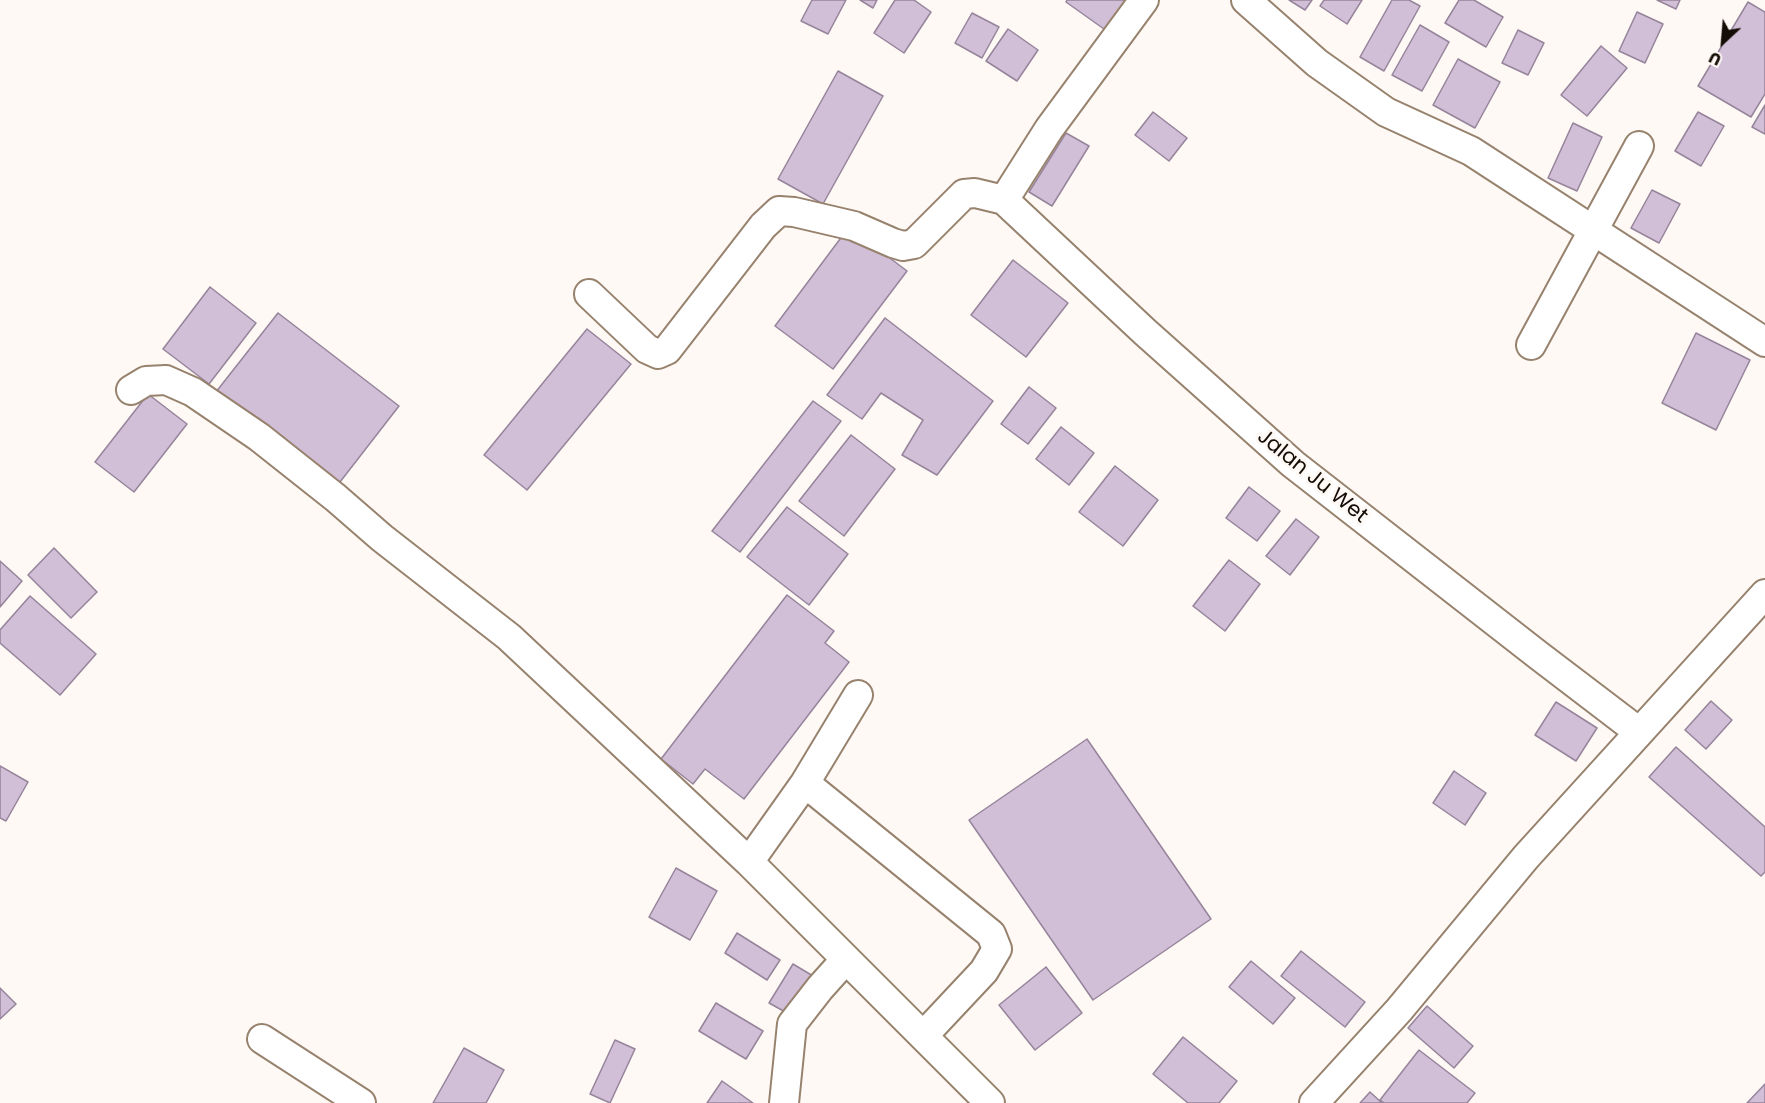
<!DOCTYPE html>
<style>
body{margin:0}
#map{position:relative;width:1765px;height:1103px;overflow:hidden;background:#fef9f5;font-family:Poppins,sans-serif}
canvas{display:block}
.north{position:absolute;left:1693px;top:12px;width:60px;height:60px;-webkit-text-stroke:4px #fef9f5;paint-order:stroke;rotate:206deg;font-size:16px;font-weight:700;line-height:24px;text-align:center;color:#140d05}
.north::after{content:'';display:block;margin:auto;width:21px;height:27px;background:#140d05;clip-path:polygon(50% 0,100% 100%,50% 72%,0 100%)}
</style>
<div id="map">
<canvas width="1765" height="1103"></canvas>
<div class="north">U</div>
</div>
<script>
const context = document.querySelector('canvas').getContext('2d');
context.lineJoin = 'round';
function paint(path, color) { context.fillStyle = color; context.fill(path, 'evenodd'); }
const toPath = rows => new Path2D(rows.map(r => 'M' + r).join(''));
function trace(path, color, width, dash) { context.strokeStyle = color; context.lineWidth = width; context.lineCap = dash ? 'butt' : 'round'; context.setLineDash(dash || []); context.stroke(path); }
function write(font, color, halo, rows, align = 'center') {
  context.font = font + ' Poppins,sans-serif'; context.lineWidth = 6; context.setLineDash([]); context.textBaseline = 'middle'; context.strokeStyle = halo; context.fillStyle = color; for (const [text, x, y, turn = 0] of rows) {
    context.save(); context.translate(x, y); context.rotate((+turn || 0) * Math.PI / 180); context.textAlign = isNaN(turn) ? turn : align; if (halo) context.strokeText(text, 0, 0); context.fillText(text, 0, 0); context.restore();
  }
}
const building = toPath([
 [812,0,846,0,828,34,801,21,812,0],
 [860,0,877,0,873,8,860,0],
 [895,0,914,0,931,12,904,53,874,33,895,0],
 [1067,0,1136,0,1111,34,1066,2,1067,0],
 [1289,0,1312,0,1305,10,1289,0],
 [1324,0,1362,0,1347,24,1320,6,1324,0],
 [1392,0,1409,0,1420,6,1384,71,1360,57,1392,0],
 [1459,0,1474,0,1503,17,1486,47,1445,23,1459,0],
 [1657,0,1680,0,1676,9,1657,0],
 [1748,2,1765,12,1765,94,1751,117,1698,86,1748,2],
 [1637,12,1663,24,1645,63,1619,51,1637,12],
 [972,13,999,27,982,58,955,43,972,13],
 [1420,25,1449,42,1422,91,1392,75,1420,25],
 [1008,29,1038,50,1017,81,986,61,1008,29],
 [1518,30,1544,43,1528,75,1502,63,1518,30],
 [1601,46,1627,68,1587,116,1561,95,1601,46],
 [1458,59,1500,82,1475,128,1433,105,1458,59],
 [838,71,883,96,823,204,778,179,838,71],
 [1765,105,1765,134,1752,127,1765,105],
 [1153,112,1187,138,1169,161,1135,135,1153,112],
 [1698,112,1724,126,1701,166,1675,151,1698,112],
 [1573,123,1602,137,1577,191,1548,178,1573,123],
 [1066,133,1089,146,1052,206,1029,192,1066,133],
 [1652,190,1680,204,1659,243,1631,228,1652,190],
 [849,227,907,271,833,369,775,326,849,227],
 [1013,260,1068,303,1026,357,971,315,1013,260],
 [210,287,256,323,209,384,163,349,210,287],
 [278,313,399,406,333,491,212,397,278,313],
 [885,318,993,401,937,475,902,455,923,420,881,393,862,419,827,395,885,318],
 [587,329,631,364,527,490,484,455,587,329],
 [1696,333,1750,360,1716,430,1662,403,1696,333],
 [1029,387,1056,408,1028,444,1001,424,1029,387],
 [148,394,187,424,134,492,95,462,148,394],
 [813,401,841,421,740,552,712,531,813,401],
 [1061,427,1094,453,1069,485,1036,459,1061,427],
 [851,435,895,469,844,536,799,501,851,435],
 [1115,466,1158,500,1123,546,1079,512,1115,466],
 [1249,487,1280,511,1257,541,1226,518,1249,487],
 [787,507,848,554,809,605,747,557,787,507],
 [1296,519,1319,537,1290,575,1266,556,1296,519],
 [54,548,97,592,71,618,28,575,54,548],
 [1229,560,1260,584,1225,631,1193,606,1229,560],
 [0,561,22,581,0,607,0,561],
 [787,595,834,631,825,643,849,662,744,799,705,769,693,784,661,759,787,595],
 [30,596,96,654,60,695,0,643,0,630,30,596],
 [1711,701,1732,720,1706,749,1685,730,1711,701],
 [1556,702,1597,728,1576,761,1535,735,1556,702],
 [1087,739,1211,919,1093,1000,969,820,1087,739],
 [1676,747,1765,827,1765,872,1761,876,1649,777,1676,747],
 [0,766,28,782,6,821,0,818,0,766],
 [1454,771,1486,793,1465,825,1433,803,1454,771],
 [676,868,717,891,690,940,649,917,676,868],
 [737,933,780,960,767,980,725,953,737,933],
 [1301,951,1365,1002,1345,1027,1281,976,1301,951],
 [1251,961,1295,998,1273,1024,1229,987,1251,961],
 [793,964,813,976,789,1014,769,1003,793,964],
 [1046,967,1082,1013,1035,1050,999,1005,1046,967],
 [0,988,16,1004,0,1019,0,988],
 [716,1003,763,1031,746,1059,699,1031,716,1003],
 [1427,1006,1473,1046,1454,1068,1408,1028,1427,1006],
 [1183,1037,1237,1081,1219,1103,1188,1103,1153,1074,1183,1037],
 [615,1040,635,1049,610,1103,590,1094,615,1040],
 [464,1048,504,1070,486,1103,433,1103,464,1048],
 [1419,1050,1475,1093,1467,1103,1384,1103,1380,1100,1419,1050],
 [722,1081,753,1103,707,1103,722,1081],
 [1765,1084,1765,1103,1747,1103,1765,1084],
 [1370,1092,1382,1103,1360,1103,1370,1092]
]);
paint(building, '#d1bed7');
trace(building, '#96849b', 1.5);
const minor = toPath([
 [1246,0,1317,63,1386,112,1471,151,1765,342],
 [1004,200,1049,129,1144,0],
 [589,294,647,349,658,354,667,350,763,226,779,211,794,212,854,226,893,243,903,246,914,244,964,194,975,193,1004,200,1145,332,1293,464,1538,655,1639,732],
 [1531,345,1639,146],
 [131,390,146,381,166,380,193,392,259,437,336,498,382,538,509,637,749,862,990,1103],
 [805,783,991,934,997,949,984,971,923,1036],
 [749,862,805,783,858,695],
 [262,1039,361,1103],
 [784,1103,792,1024,820,988,846,959],
 [1314,1103,1399,1010,1526,857,1765,594]
]);
trace(minor, '#97826d', 32);
trace(minor, '#fff', 28);
write('21px', '#140d05', '#fef9f5', [
 ["Jalan Ju Wet",1312,477,39]
]);
</script>
